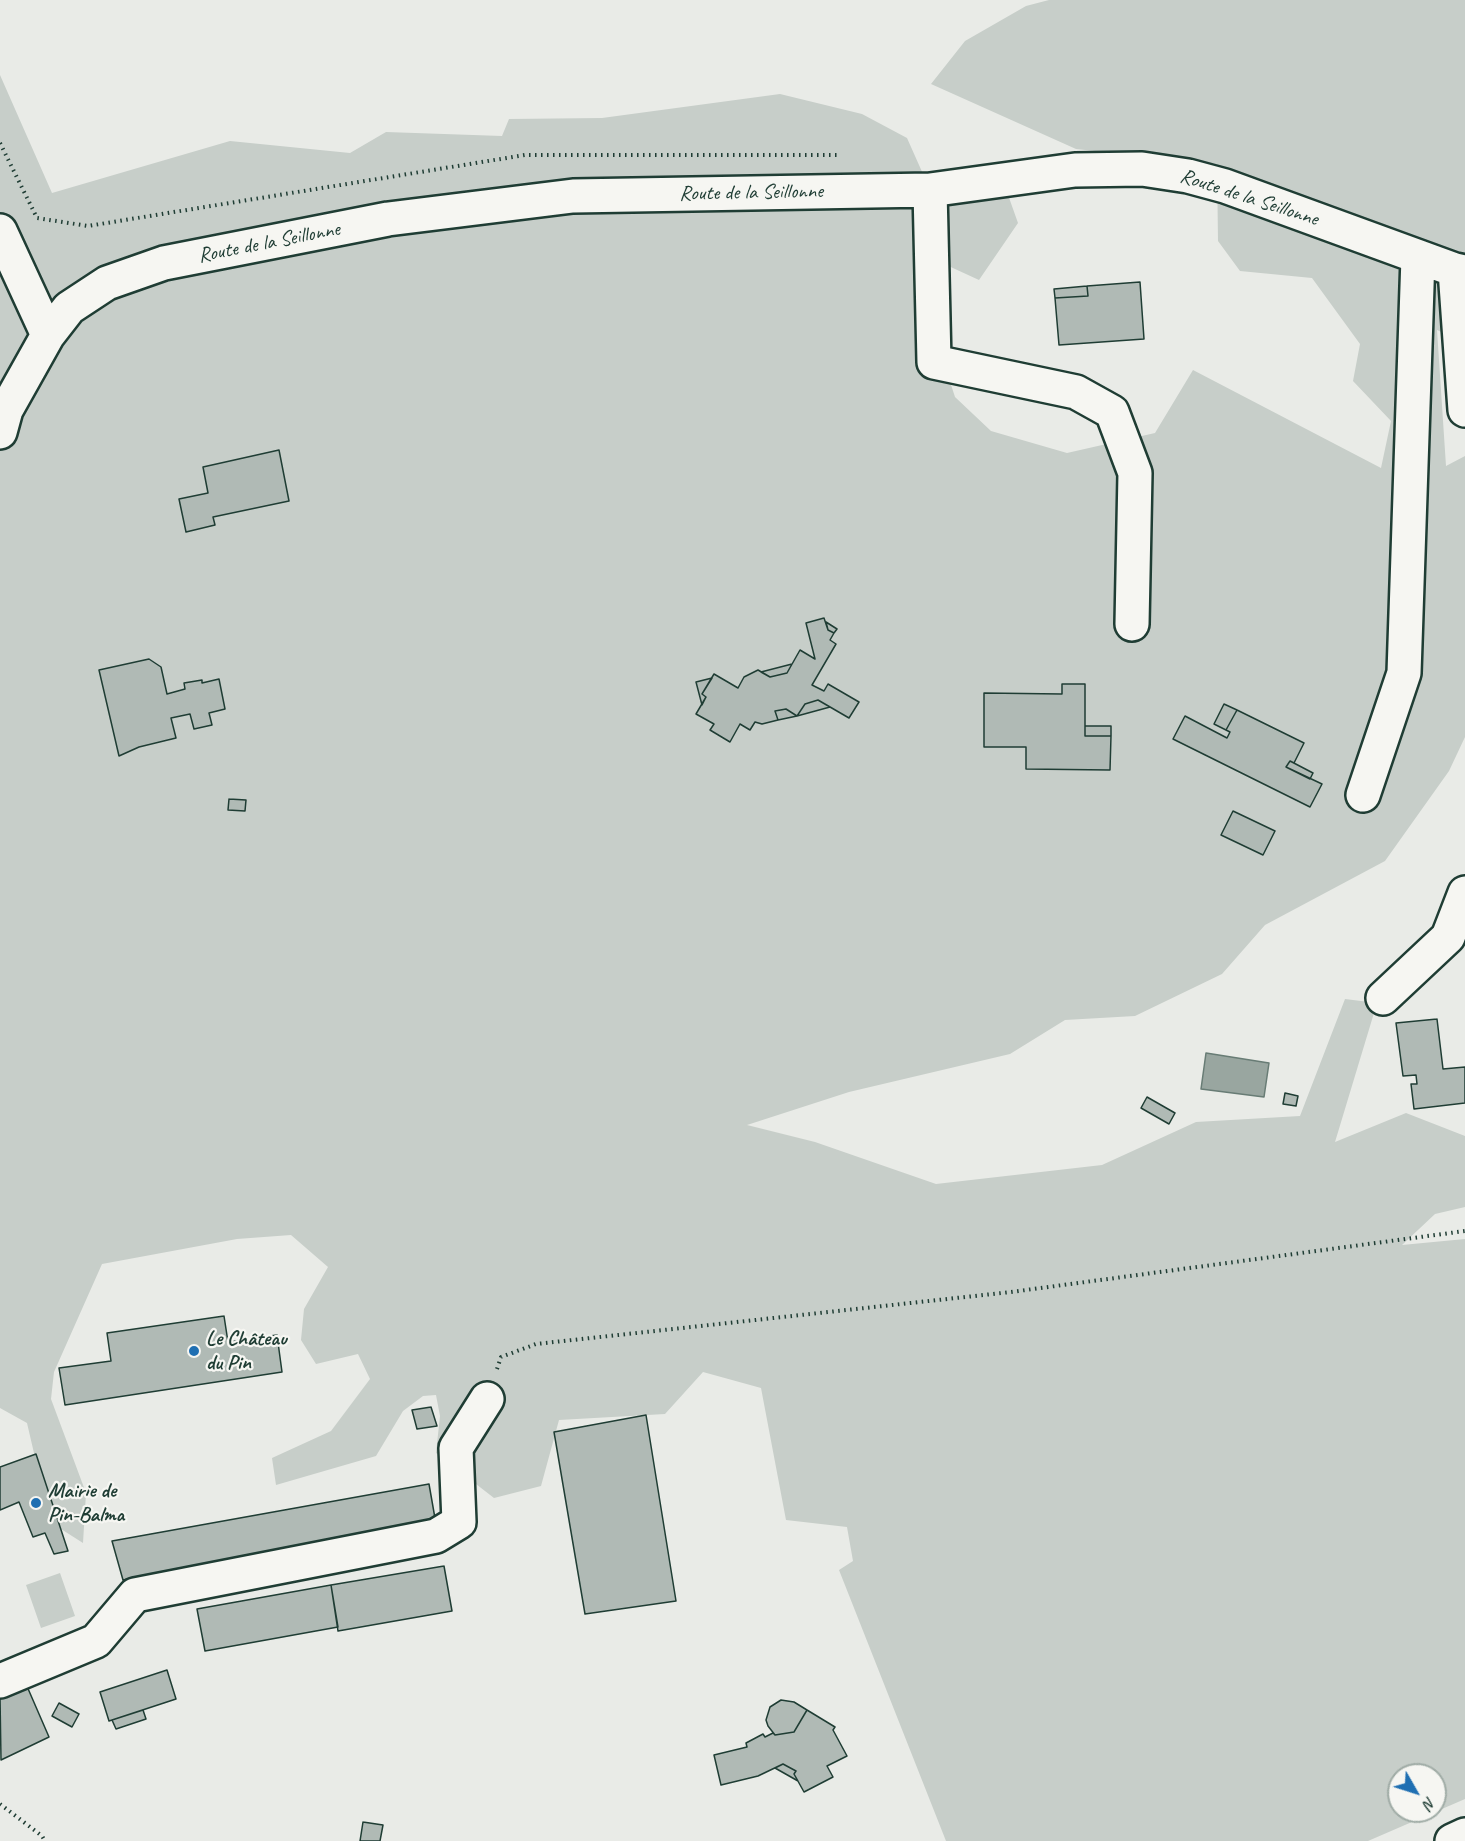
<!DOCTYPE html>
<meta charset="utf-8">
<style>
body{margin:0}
#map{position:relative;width:1465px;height:1841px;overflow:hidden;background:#e9ebe7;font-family:Caveat,sans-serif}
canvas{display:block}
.north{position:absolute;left:1387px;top:1763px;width:60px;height:60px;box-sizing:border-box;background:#f6f6f2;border:2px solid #a0aca6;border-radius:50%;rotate:129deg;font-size:16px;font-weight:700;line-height:24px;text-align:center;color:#1f3d34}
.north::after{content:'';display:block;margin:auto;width:21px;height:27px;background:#1f6fb2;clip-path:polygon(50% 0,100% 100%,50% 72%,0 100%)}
</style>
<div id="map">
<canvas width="1465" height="1841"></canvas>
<div class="north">N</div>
</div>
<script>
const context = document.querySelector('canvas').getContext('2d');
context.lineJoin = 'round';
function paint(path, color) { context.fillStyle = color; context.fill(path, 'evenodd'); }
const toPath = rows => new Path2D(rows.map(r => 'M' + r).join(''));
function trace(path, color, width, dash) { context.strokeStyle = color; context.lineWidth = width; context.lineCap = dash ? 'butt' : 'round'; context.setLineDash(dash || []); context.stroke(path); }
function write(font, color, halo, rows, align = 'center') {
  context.font = font + ' Caveat,sans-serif'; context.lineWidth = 4.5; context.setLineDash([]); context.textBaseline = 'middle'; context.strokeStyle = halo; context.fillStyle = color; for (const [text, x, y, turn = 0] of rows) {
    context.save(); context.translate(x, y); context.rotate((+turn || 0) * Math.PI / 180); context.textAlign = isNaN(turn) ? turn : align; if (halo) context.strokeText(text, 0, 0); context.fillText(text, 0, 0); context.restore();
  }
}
paint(toPath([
 [1049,0,1465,0,1465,343,1437,330,1446,466,1465,456,1465,737,1449,771,1385,861,1265,925,1222,974,1135,1016,1065,1020,1010,1054,849,1092,747,1125,815,1142,936,1184,1102,1165,1196,1122,1300,1116,1345,999,1377,1003,1335,1142,1406,1113,1465,1136,1465,1207,1435,1214,1402,1245,1465,1239,1465,1799,1368,1841,946,1841,839,1570,853,1561,847,1527,786,1520,761,1388,703,1372,665,1414,559,1420,541,1486,494,1498,436,1453,440,1416,436,1395,423,1396,403,1411,376,1456,276,1485,272,1458,331,1431,370,1379,358,1354,316,1364,301,1340,304,1309,328,1267,291,1235,237,1239,102,1264,54,1372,51,1399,86,1493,83,1543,50,1522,27,1423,0,1408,0,75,52,193,230,141,350,153,386,132,502,136,509,119,602,118,780,94,862,114,907,138,935,201,1007,192,1018,223,979,280,942,263,926,308,955,397,991,431,1067,453,1155,433,1193,370,1381,468,1391,421,1353,381,1360,344,1312,278,1240,271,1218,241,1217,164,1076,149,931,84,965,41,1026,6],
 [1399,1775,1435,1775,1435,1811,1399,1811],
 [60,1573,75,1616,41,1628,26,1585]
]), '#c7cec9');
const water = toPath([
 [1206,1053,1269,1063,1264,1097,1201,1089,1206,1053]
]);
paint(water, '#99a6a0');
trace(water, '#687c75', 1.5);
const building = toPath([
 [1140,282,1144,339,1059,345,1055,298,1088,296,1087,286,1140,282],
 [1087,286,1088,296,1055,298,1054,289,1087,286],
 [279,450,289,501,213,517,215,525,186,532,179,499,208,493,203,467,279,450],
 [824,618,828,630,834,633,830,640,836,644,812,685,824,691,828,684,859,702,849,718,818,700,805,704,797,716,786,709,775,711,778,720,762,724,755,722,750,730,740,724,730,742,710,730,714,724,696,714,706,697,702,694,714,674,738,688,744,677,758,670,770,677,787,673,800,650,815,659,806,623,824,618],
 [826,622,837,629,834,633,828,630,826,622],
 [149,659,161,667,167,694,185,689,184,683,202,680,202,683,219,679,225,709,209,713,212,725,194,729,190,714,171,718,176,738,139,747,119,756,99,670,149,659],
 [792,664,787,673,770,677,761,672,792,664],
 [712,678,702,694,706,697,702,705,696,682,712,678],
 [1062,684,1085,684,1085,736,1111,736,1110,770,1026,769,1026,747,984,747,984,693,1062,694,1062,684],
 [818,700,830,707,797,716,805,704,818,700],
 [1224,704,1237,710,1226,730,1214,724,1224,704],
 [786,709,797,716,778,720,775,711,786,709],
 [1237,710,1304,743,1294,763,1290,761,1286,767,1322,784,1310,807,1173,739,1185,716,1227,738,1230,732,1226,730,1237,710],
 [1085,726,1111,726,1111,736,1085,736,1085,726],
 [1290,761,1313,773,1310,779,1286,767,1290,761],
 [229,799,246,800,245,811,228,810,229,799],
 [1233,811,1275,831,1263,855,1221,835,1233,811],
 [1437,1019,1443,1069,1465,1067,1465,1103,1414,1109,1411,1084,1417,1084,1416,1075,1403,1076,1396,1023,1437,1019],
 [1285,1093,1298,1096,1296,1106,1283,1104,1285,1093],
 [1147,1097,1175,1113,1169,1124,1141,1108,1147,1097],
 [224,1316,228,1342,277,1335,282,1372,65,1405,59,1368,111,1361,107,1333,224,1316],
 [431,1407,437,1426,417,1429,412,1410,431,1407],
 [646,1415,676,1601,585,1614,554,1432,646,1415],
 [36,1454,68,1551,54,1554,45,1533,33,1537,19,1502,0,1510,0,1467,36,1454],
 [429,1484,436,1524,123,1580,112,1541,429,1484],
 [444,1566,452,1611,338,1631,331,1585,444,1566],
 [331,1585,338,1627,205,1651,197,1609,331,1585],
 [167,1670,176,1699,109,1721,100,1692,167,1670],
 [26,1684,49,1737,1,1760,0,1696,26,1684],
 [781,1700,794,1702,807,1710,794,1732,775,1735,768,1726,766,1720,770,1707,781,1700],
 [59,1703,79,1714,72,1727,52,1716,59,1703],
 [143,1710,146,1719,116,1729,112,1720,143,1710],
 [807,1710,835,1727,833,1730,847,1756,827,1766,833,1777,804,1792,794,1774,796,1771,783,1764,758,1776,721,1785,714,1755,747,1747,746,1743,763,1734,765,1737,773,1733,775,1735,794,1732,807,1710],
 [783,1764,796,1771,794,1774,798,1781,775,1768,783,1764],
 [363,1822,383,1825,380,1841,360,1841,363,1822]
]);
paint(building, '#b0bab5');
trace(building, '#1f3d34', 1.5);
const minor = toPath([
 [930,190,934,362,1076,392,1112,412,1135,473,1132,624],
 [0,231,48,335],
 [1455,270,1465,410],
 [0,432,6,410,48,335,69,308,107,283,164,263,388,219,573,196,930,190,1075,170,1142,169,1188,176,1225,186,1455,270,1465,272],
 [1363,795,1404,673,1418,257],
 [1383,998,1448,937,1465,893],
 [0,1681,96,1641,135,1595,436,1536,459,1522,456,1448,487,1399],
 [1452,1841,1465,1835]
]);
trace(minor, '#1f3d34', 38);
trace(toPath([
 [0,143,37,218,88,226,525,155,840,155],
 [497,1369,501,1357,536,1344,1011,1292,1465,1231],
 [0,1804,42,1836,45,1841]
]), '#1f3d34', 4, [1.5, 4.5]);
trace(minor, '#f6f6f2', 33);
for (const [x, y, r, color] of [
 [194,1351,6,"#1f6fb2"],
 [36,1503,6,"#1f6fb2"]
]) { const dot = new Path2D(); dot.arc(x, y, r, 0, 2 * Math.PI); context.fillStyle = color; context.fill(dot); trace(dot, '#f6f6f2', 2); }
write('21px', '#1f3d34', '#f6f6f2', [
 ["Route de la Seillonne",751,193,-1],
 ["Route de la Seillonne",1249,198,18],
 ["Route de la Seillonne",269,243,-11]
]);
write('bold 21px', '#1f3d34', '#f6f6f2', [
 ["Le Château",206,1339],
 ["du Pin",206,1363],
 ["Mairie de",48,1491],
 ["Pin-Balma",48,1515]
], 'left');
</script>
